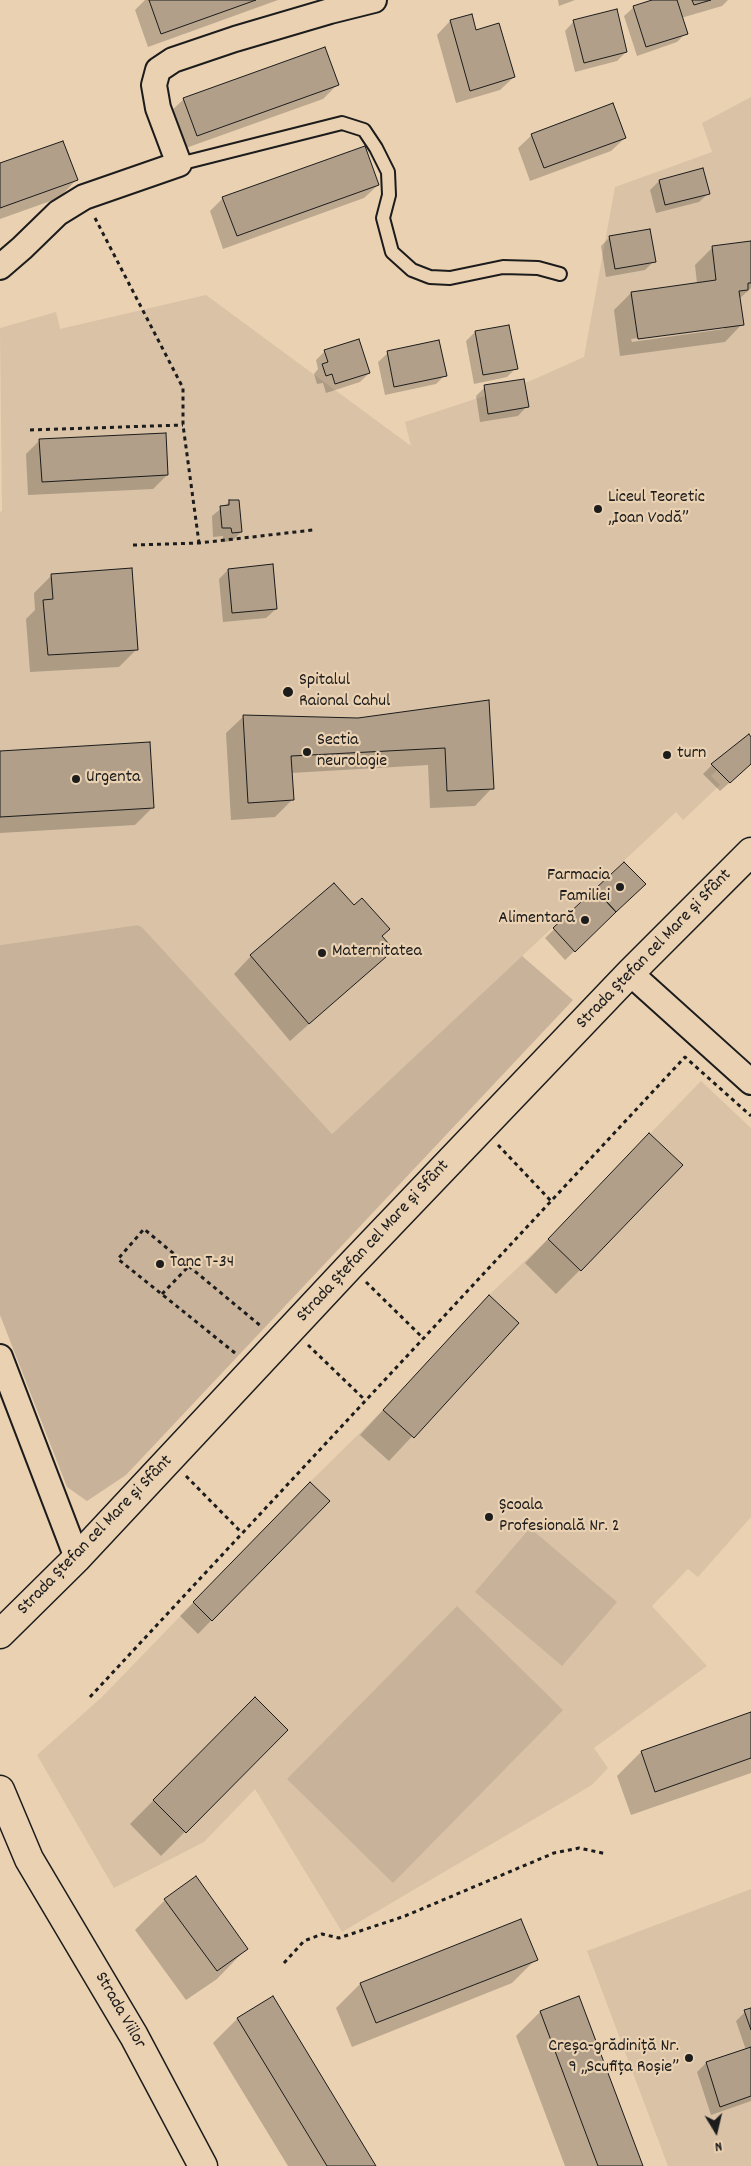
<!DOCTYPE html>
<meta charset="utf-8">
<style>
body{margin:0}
#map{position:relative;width:751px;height:2166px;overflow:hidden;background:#ead1b2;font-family:Dekko,sans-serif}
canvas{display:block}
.north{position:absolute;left:691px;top:2106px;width:50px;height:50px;-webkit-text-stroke:4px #ead1b2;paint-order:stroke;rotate:171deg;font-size:14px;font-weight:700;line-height:20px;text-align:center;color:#1c1c1c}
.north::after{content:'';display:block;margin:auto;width:18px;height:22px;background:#1c1c1c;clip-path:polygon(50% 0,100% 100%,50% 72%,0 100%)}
</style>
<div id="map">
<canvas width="751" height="2166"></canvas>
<div class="north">N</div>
</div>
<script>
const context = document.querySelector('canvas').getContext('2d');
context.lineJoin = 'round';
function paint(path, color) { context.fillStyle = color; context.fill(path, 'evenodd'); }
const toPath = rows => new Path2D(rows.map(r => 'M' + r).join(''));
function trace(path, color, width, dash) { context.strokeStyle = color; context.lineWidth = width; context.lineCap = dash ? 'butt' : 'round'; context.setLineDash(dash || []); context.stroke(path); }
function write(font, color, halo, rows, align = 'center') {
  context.font = font + ' Dekko,sans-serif'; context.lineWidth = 4.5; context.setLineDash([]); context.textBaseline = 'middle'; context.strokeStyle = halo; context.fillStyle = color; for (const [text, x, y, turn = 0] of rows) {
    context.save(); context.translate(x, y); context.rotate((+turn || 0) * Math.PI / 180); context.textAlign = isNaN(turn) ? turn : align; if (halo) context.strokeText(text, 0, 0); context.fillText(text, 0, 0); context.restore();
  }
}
paint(toPath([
 [751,97,751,732,732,751,735,753,711,776,720,785,683,820,676,812,332,1134,142,927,137,925,0,945,0,512,2,511,0,328,56,312,60,329,206,295,411,446,405,422,530,381,584,357,615,187,712,152,702,123],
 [701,1081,751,1128,751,1517,698,1577,688,1569,652,1606,707,1666,594,1748,608,1768,592,1785,342,1932,255,1789,204,1842,114,1888,37,1755,102,1697,310,1482,383,1410,489,1295,548,1239],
 [751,1889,751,2166,668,2166,587,1951]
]), '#d9c2a6');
paint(toPath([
 [137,925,142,927,332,1134,522,956,573,1000,126,1475,87,1501,67,1487,0,1315,0,945],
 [530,1528,617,1602,562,1666,475,1592],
 [457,1606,563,1710,393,1883,287,1779]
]), '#c8b39a');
paint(toPath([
 [145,0,278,0,148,47,135,10],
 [558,0,575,0,559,6],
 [656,0,728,0,722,6,681,18,686,33,677,42,637,56,624,16,634,7],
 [471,15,475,31,514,77,500,90,456,103,437,35,450,21],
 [574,21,626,52,617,61,575,72,565,31],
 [337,85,323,99,183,149,170,112,184,99],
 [532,135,625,138,611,151,530,181,518,148],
 [0,165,76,180,59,198,0,219],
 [659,181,709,193,699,202,656,213,650,190],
 [378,185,364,198,223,249,210,211,223,198],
 [610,237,654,261,645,270,606,277,601,246],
 [751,242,751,288,739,299,742,324,725,342,620,356,614,310,631,293,697,283,695,265,712,248],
 [724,326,724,329,632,342,631,339],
 [475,332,516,368,507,377,474,384,466,341],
 [325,351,369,373,360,382,326,393,323,383,317,384,314,374,318,369,316,360],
 [388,353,445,375,436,384,385,395,378,362],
 [485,387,527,406,518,416,480,422,476,396],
 [40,440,167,475,153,489,28,495,26,454],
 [229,502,241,532,232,541,223,542,223,536,213,537,212,516],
 [228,570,276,609,266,618,223,622,219,579],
 [51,576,137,649,119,667,30,672,26,619,35,610,34,593],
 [487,702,492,788,475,806,430,808,428,765,291,773,292,800,275,817,231,820,226,733,244,716,358,719],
 [751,739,751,764,720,791,703,774,712,765],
 [0,752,152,808,135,825,0,833],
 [624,863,635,893,565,960,545,938],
 [381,936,392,950,290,1041,234,974,251,956],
 [625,1159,580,1270,556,1294,525,1263],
 [465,1321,518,1323,389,1461,360,1435],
 [310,1484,328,1501,198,1634,180,1616],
 [255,1698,286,1730,161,1856,130,1824],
 [751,1713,751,1773,631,1815,617,1776,641,1752],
 [165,1900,246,1949,217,1979,186,2000,135,1930],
 [521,1921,536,1959,512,1983,352,2047,336,2008,360,1984],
 [272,1998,375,2166,288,2166,213,2043,237,2019],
 [579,1998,642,2166,565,2166,516,2036,540,2012],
 [751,2009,751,2101,711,2115,697,2072,706,2063,746,2050,736,2021,745,2012]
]), '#0003');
const building = toPath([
 [149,0,256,0,161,34,149,0],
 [652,0,677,0,688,34,646,47,633,6,652,0],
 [692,0,711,0,694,5,692,0],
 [617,9,627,52,584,63,573,20,617,9],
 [472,14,476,30,499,23,515,77,470,91,450,20,472,14],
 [325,47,339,85,197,136,183,98,325,47],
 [613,103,626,138,544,168,531,134,613,103],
 [63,141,78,180,0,208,0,163,63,141],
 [365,146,379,185,237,236,222,197,365,146],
 [703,168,710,194,665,205,659,180,703,168],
 [650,229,656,262,615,269,609,236,650,229],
 [751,241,751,283,748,283,748,290,739,291,744,325,638,339,631,292,716,280,712,246,751,241],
 [509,325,518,369,483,375,475,331,509,325],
 [359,339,370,373,335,384,332,374,326,376,322,364,328,362,324,350,359,339],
 [439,340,447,376,394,387,387,351,439,340],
 [524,379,529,407,488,414,484,385,524,379],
 [166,433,168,475,42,482,39,439,166,433],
 [229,500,239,500,242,532,232,533,231,528,222,528,220,506,229,505,229,500],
 [273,564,277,609,232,613,228,569,273,564],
 [132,568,138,650,48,655,43,600,53,599,51,574,132,568],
 [489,700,494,789,447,791,445,748,291,756,294,800,248,803,243,715,358,718,489,700],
 [749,734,751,737,751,764,730,783,711,764,749,734],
 [150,742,154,808,0,817,0,751,150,742],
 [624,862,646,884,616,912,595,889,624,862],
 [334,883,354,905,362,898,390,929,382,936,394,950,309,1024,250,955,334,883],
 [595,889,616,912,575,952,553,928,595,889],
 [649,1133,683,1165,581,1271,548,1239,649,1133],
 [489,1295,519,1323,414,1438,383,1410,489,1295],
 [310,1482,330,1501,212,1621,193,1602,310,1482],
 [255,1697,288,1730,186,1833,153,1800,255,1697],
 [751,1712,751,1758,655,1792,641,1751,751,1712],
 [196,1876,248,1949,217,1971,164,1899,196,1876],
 [521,1919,538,1960,376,2023,360,1983,521,1919],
 [273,1996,376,2166,327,2166,237,2018,273,1996],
 [579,1996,643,2166,598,2166,540,2011,579,1996],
 [751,2008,751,2030,744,2010,751,2008],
 [751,2047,751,2096,720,2107,706,2062,751,2047]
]);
paint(building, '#b19f89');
trace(building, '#1c1c1c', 1);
const service = toPath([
 [179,164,342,123,364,130,376,148,388,172,389,195,383,218,392,252,412,270,430,277,450,278,503,267,538,268,560,274]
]);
const minor = toPath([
 [0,267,22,248,58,213,84,197,179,164,158,108,154,85,158,70,173,60,235,39,330,11,374,0],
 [630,973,751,1082],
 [0,1357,77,1558]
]);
const tertiary = toPath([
 [0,1790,29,1859,134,2036,203,2166]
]);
const secondary = toPath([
 [0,1634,77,1558,350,1266,630,973,751,852]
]);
trace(service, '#1c1c1c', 16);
trace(minor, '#1c1c1c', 28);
trace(tertiary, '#1c1c1c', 31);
trace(secondary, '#1c1c1c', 31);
trace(toPath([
 [95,218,183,388,183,425,199,543],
 [30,430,183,425],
 [133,545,199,543,313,530],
 [498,1145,551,1201],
 [366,1282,423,1338],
 [162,1294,188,1267],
 [308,1345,365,1400],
 [235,1353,118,1259,144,1229,262,1327],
 [186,1476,242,1533],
 [90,1697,685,1057,751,1116],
 [284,1963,304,1941,322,1934,339,1938,405,1916,554,1853,579,1848,607,1854]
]), '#1c1c1c', 3, [4, 4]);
trace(service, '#ead1b2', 12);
trace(minor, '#ead1b2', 24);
trace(tertiary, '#ead1b2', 28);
trace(secondary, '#ead1b2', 28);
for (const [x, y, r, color] of [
 [598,509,5,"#1c1c1c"],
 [288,692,6,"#1c1c1c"],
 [307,752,5,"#1c1c1c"],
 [667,755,5,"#1c1c1c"],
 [76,779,5,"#1c1c1c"],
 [620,887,5,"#1c1c1c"],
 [585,920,5,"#1c1c1c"],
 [322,953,5,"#1c1c1c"],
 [160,1264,5,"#1c1c1c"],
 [489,1517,5,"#1c1c1c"],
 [689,2058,5,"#1c1c1c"]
]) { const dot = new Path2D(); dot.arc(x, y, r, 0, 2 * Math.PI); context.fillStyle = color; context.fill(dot); trace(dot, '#ead1b2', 2); }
write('18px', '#1c1c1c', '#ead1b2', [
 ["Liceul Teoretic",608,499],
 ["„Ioan Vodă”",608,520],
 ["Spitalul",299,682],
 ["Raional Cahul",299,703],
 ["Sectia",317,742],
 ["neurologie",317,763],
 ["turn",677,755],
 ["Urgenta",86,779],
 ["Farmacia",610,877,"right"],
 ["Familiei",610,898,"right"],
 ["Alimentară",575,920,"right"],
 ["Maternitatea",332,953],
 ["Tanc T-34",170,1264],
 ["Școala",499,1507],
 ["Profesională Nr. 2",499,1528],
 ["Creșa-grădiniță Nr.",679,2048,"right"],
 ["9 „Scufița Roșie”",679,2069,"right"]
], 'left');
write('18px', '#1c1c1c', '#ead1b2', [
 ["Strada Ștefan cel Mare și Sfânt",655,950,-46],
 ["Strada Ștefan cel Mare și Sfânt",374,1242,-47],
 ["Strada Ștefan cel Mare și Sfânt",96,1536,-46],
 ["Strada Viilor",119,2011,60]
]);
</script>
